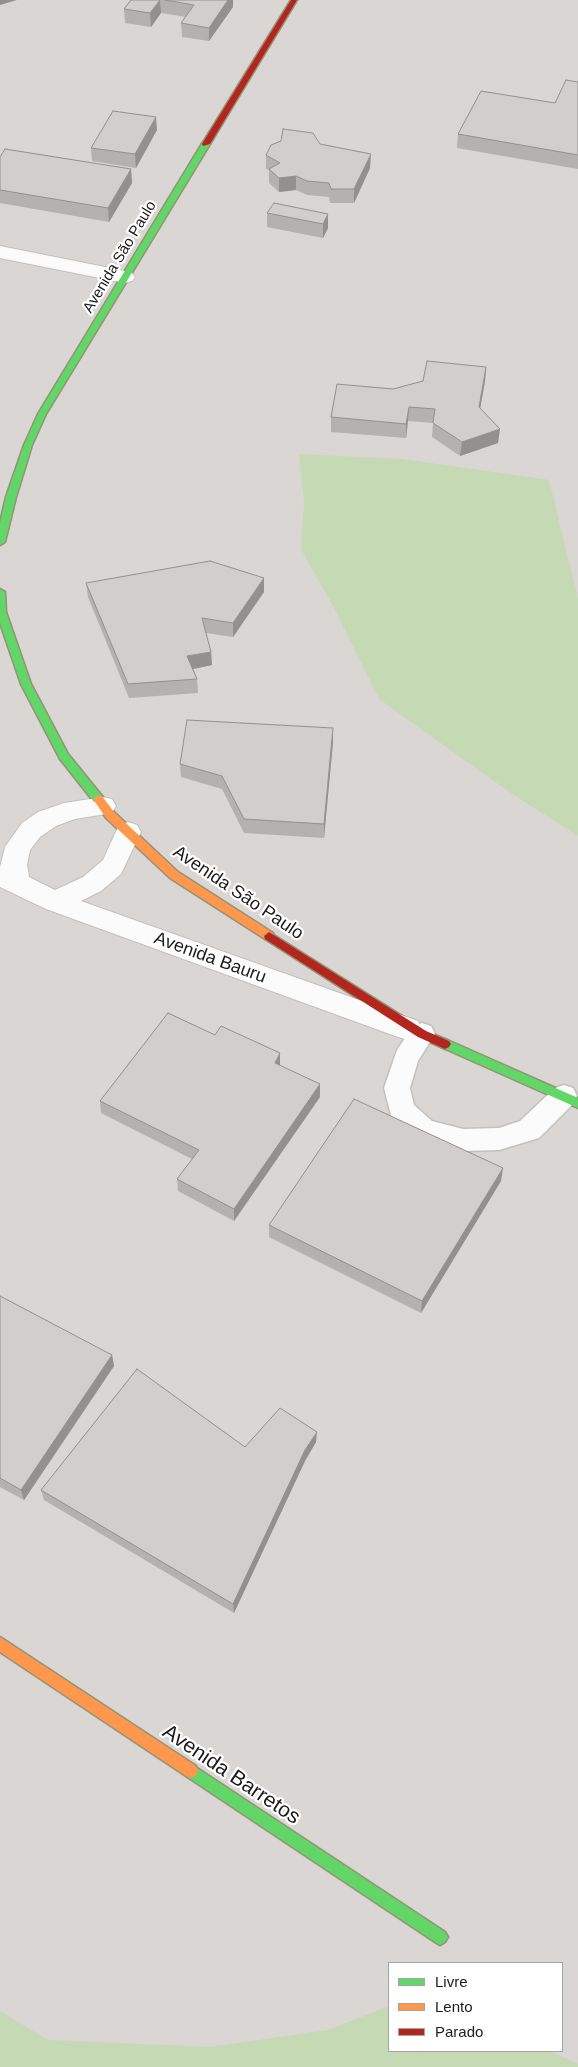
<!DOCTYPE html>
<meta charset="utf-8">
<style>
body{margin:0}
#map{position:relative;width:578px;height:2067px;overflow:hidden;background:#eae6e2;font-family:Arial,sans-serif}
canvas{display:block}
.legend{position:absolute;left:388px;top:1962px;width:175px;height:90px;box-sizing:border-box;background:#fff;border:1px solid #a4a4a4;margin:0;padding:6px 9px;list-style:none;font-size:15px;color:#1b1b1b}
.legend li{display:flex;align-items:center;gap:10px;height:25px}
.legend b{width:25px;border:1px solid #a4a4a4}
</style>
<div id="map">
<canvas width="578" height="2067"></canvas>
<ul class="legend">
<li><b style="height:6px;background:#63d668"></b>Livre</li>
<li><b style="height:6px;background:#ff974d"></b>Lento</li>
<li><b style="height:6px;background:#b3261e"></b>Parado</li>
</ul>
</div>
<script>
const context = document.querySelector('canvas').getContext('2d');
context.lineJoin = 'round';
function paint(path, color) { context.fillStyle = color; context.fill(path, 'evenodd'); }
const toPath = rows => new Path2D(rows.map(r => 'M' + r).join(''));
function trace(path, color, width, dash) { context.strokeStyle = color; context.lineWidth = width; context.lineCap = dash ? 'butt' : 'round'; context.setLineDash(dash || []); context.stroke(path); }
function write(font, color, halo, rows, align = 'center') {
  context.font = font + ' Arial,sans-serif'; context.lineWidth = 4.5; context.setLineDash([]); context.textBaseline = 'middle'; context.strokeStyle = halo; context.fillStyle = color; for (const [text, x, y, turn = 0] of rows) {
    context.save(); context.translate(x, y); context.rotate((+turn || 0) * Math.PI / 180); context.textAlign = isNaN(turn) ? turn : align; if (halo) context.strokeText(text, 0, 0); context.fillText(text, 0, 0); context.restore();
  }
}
paint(toPath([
 [0,0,578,0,578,2067,0,2067],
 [389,1963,562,1963,562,2051,389,2051]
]), '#d9d6d4');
paint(toPath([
 [299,454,402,459,549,480,578,599,578,836,511,793,379,699,334,608,301,549,304,500],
 [389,2006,389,2051,550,2051,578,2064,578,2067,0,2067,0,2011,48,2040,210,2047,328,2030]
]), '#c6d9b5');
const lane = toPath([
 [422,1023,431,1026,435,1034,418,1061,410,1088,414,1105,432,1121,463,1129,499,1128,520,1121,555,1088,564,1085,573,1088,577,1096,573,1104,539,1138,499,1150,463,1151,414,1138,392,1119,384,1088,397,1050,413,1026,422,1023]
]);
const street = toPath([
 [0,246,125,271,132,273,135,277,132,281,125,283,0,258,0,246],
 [103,797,112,799,116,806,112,813,75,819,56,826,40,837,30,850,27,865,29,877,55,890,83,877,103,860,119,825,128,822,137,825,141,832,121,874,101,891,81,901,418,1021,422,1029,418,1037,408,1040,398,1037,46,909,0,887,0,867,5,847,22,823,38,812,64,803,103,797]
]);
const fast = toPath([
 [203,142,210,144,46,414,32,445,16,497,5,542,0,545,0,523,6,497,24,445,38,414,203,142],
 [0,589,5,592,6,612,31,684,68,754,102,796,103,799,102,802,94,802,60,759,21,684,0,623,0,589],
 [445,1039,578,1098,578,1108,441,1047,439,1044,441,1041,445,1039],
 [191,1764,445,1932,448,1937,445,1942,440,1945,435,1942,186,1776,184,1771,186,1766,191,1764]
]);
const slow = toPath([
 [98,795,102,796,114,812,178,872,273,933,274,936,273,939,265,939,170,878,106,818,93,799,98,795],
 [0,1637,196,1766,198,1771,196,1776,191,1778,186,1776,0,1652,0,1637]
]);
const jam = toPath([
 [291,0,297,0,210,144,203,146,202,144,291,0],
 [269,932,426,1031,449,1041,451,1044,449,1047,445,1049,418,1037,265,939,264,936,269,932]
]);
trace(lane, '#c2c1bf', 3);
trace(street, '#c2c1bf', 2);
trace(fast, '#94927a', 3);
trace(slow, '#94927a', 3);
trace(jam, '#94927a', 3);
paint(lane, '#fcfbfb');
paint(street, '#fcfbfb');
paint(fast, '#63d668');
paint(slow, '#ff974d');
paint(jam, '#b3261e');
paint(toPath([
 [131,0,233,0,233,7,209,41,182,37,181,23,186,17,161,13,151,27,125,23,124,9],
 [578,82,578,169,457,148,458,134,555,103],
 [157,130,136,168,92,161,91,148],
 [320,144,370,168,354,203,330,203,329,197,307,195,296,190,279,192,269,183,269,170,266,169,266,155],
 [0,157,131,169,132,183,109,222,0,203],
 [267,213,328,214,328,228,323,238,267,227],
 [486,367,485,381,480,408,498,443,460,456,432,437,433,423,408,421,406,438,331,432,331,417,393,389],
 [86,583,264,592,233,637,206,633,211,652,212,665,193,669,197,679,198,693,129,698,88,597],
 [333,728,333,742,324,838,244,833,222,789,181,777,180,764],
 [215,1035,280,1053,280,1066,320,1084,320,1097,234,1221,178,1191,177,1179,192,1159,101,1113,100,1101],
 [501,1181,421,1313,269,1237,269,1225],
 [0,1296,112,1355,114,1366,24,1500,0,1487],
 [316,1442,305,1461,234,1613,44,1500,41,1490]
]), '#b5b1af');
paint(toPath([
 [0,0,17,0,0,5],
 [160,0,161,13,151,27,150,13],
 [228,0,233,0,233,7,209,41,209,28],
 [156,117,157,130,136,168,135,154],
 [371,154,370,168,354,203,354,189],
 [131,169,132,183,109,222,108,208],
 [296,176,296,190,279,192,279,178],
 [328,214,328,228,323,238,323,224],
 [486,367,485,381,478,421,479,407],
 [409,407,408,421,406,438,406,424],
 [500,429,498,443,460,456,462,442],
 [264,578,264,592,233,637,233,623],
 [211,652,212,665,188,670,187,656],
 [333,728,333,742,324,838,324,824],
 [280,1053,280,1066,275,1063],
 [320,1084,320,1097,234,1221,234,1209],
 [503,1168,501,1181,421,1313,422,1301],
 [112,1355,114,1366,24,1500,21,1490],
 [317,1432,316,1442,305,1461,234,1613,233,1604,305,1450]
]), '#93908e');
const building = toPath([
 [131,0,160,0,150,13,124,9,131,0],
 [165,0,228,0,209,28,181,23,194,5,165,0],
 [566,80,578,82,578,155,458,134,481,91,555,103,566,80],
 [113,111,156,117,135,154,91,148,113,111],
 [283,129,313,133,320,144,371,154,354,189,331,189,329,183,307,181,296,176,279,178,269,169,280,163,266,155,271,145,281,141,283,129],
 [5,149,131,169,108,208,0,190,0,157,5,149],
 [274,203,328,214,323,224,267,213,274,203],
 [427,361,486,367,479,407,500,429,462,442,433,423,435,409,409,407,406,424,331,417,337,384,393,389,423,381,427,361],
 [210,561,264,578,233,623,202,618,211,652,187,656,197,679,128,684,86,583,210,561],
 [187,720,333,728,324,824,244,819,222,776,180,764,187,720],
 [168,1013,215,1035,221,1026,280,1053,275,1063,320,1084,234,1209,177,1179,199,1150,100,1101,168,1013],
 [354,1099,503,1168,422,1301,269,1225,354,1099],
 [0,1296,112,1355,21,1490,0,1478,0,1296],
 [137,1369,245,1447,280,1408,317,1432,305,1450,233,1604,41,1490,137,1369]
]);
paint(building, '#d2cecb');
trace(building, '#93908e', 1);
write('15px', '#1b1b1b', '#fff', [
 ["Avenida São Paulo",120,257,-59]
]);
write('18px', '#1b1b1b', '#fff', [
 ["Avenida São Paulo",238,893,34],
 ["Avenida Bauru",210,958,20]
]);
write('21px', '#1b1b1b', '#fff', [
 ["Avenida Barretos",231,1775,34]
]);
</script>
